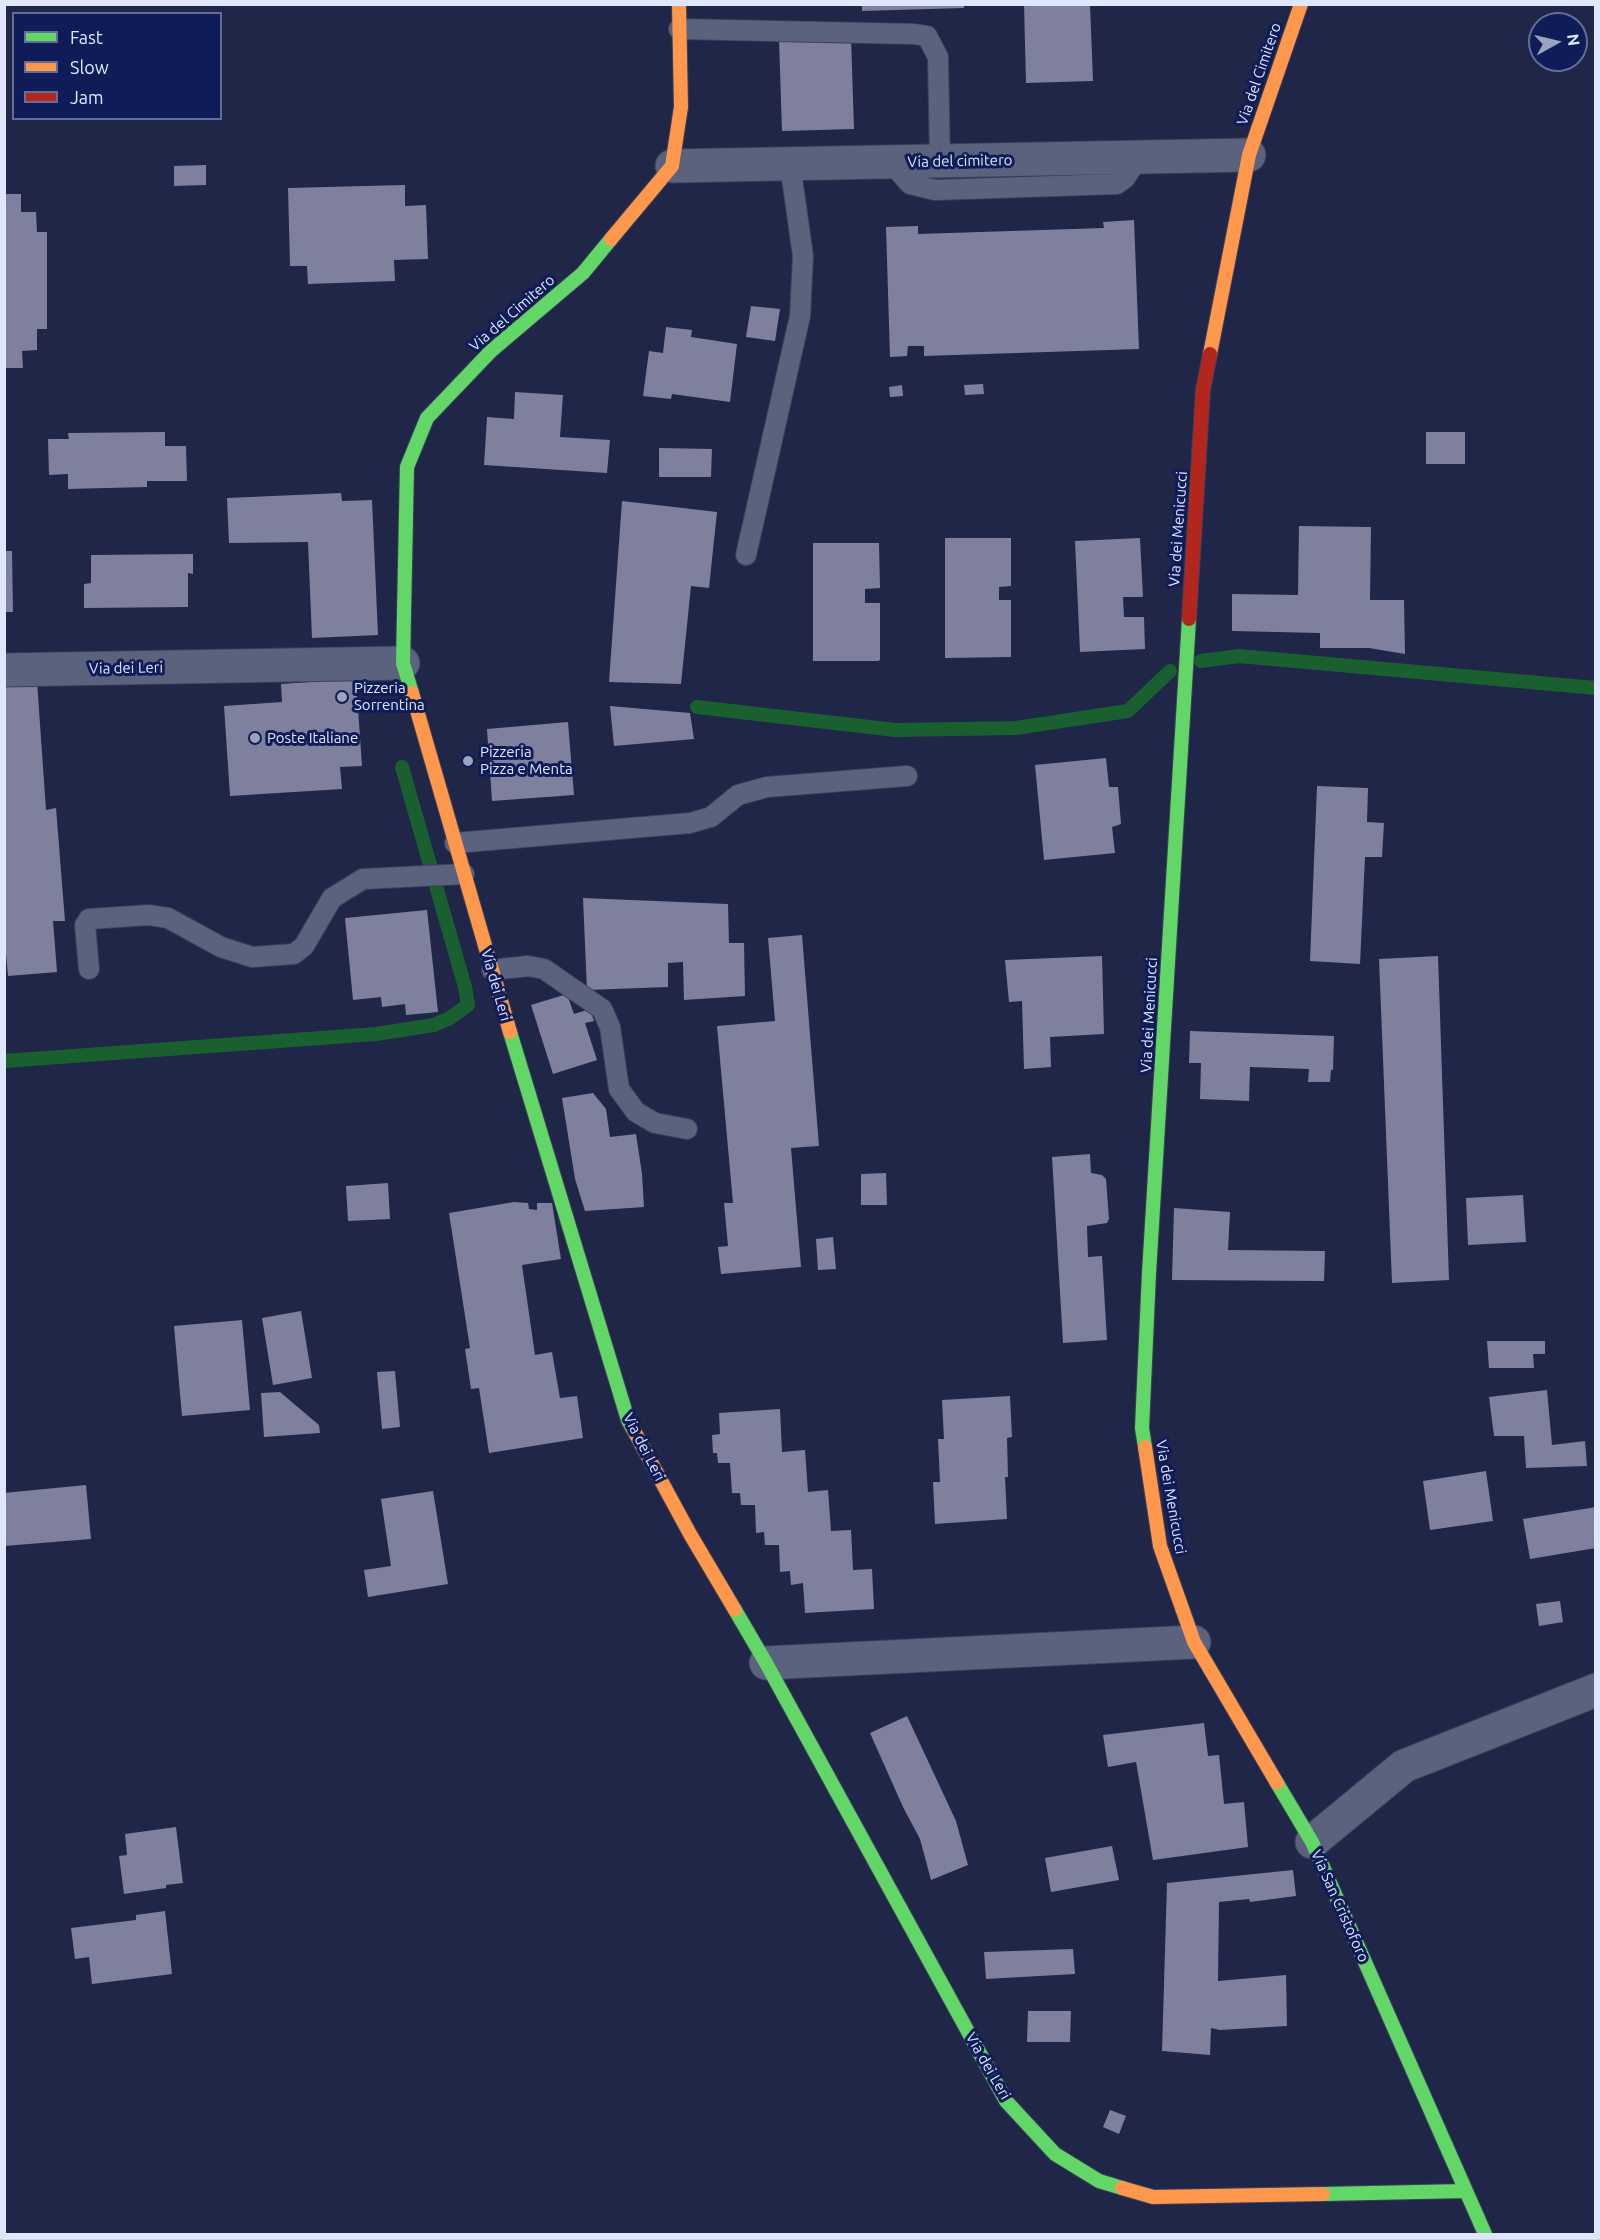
<!DOCTYPE html>
<style>
body{margin:0}
#map{position:relative;width:1600px;height:2239px;overflow:hidden;background:#1f2647;font-family:Ubuntu,sans-serif}
canvas{display:block}
.frame{position:absolute;inset:0;border:6px solid #dee7fe;pointer-events:none}
.legend{position:absolute;left:12px;top:12px;width:210px;height:108px;box-sizing:border-box;background:#0f1c57;border:2px solid #626d9a;margin:0;padding:8px 10px;list-style:none;font-size:18px;color:#dee7fe}
.legend li{display:flex;align-items:center;gap:12px;height:30px}
.legend b{width:30px;border:2px solid #626d9a}
.north{position:absolute;left:1528px;top:12px;width:60px;height:60px;box-sizing:border-box;background:#0f1c57;border:2px solid #626d9a;border-radius:50%;rotate:82deg;font-size:16px;font-weight:700;line-height:24px;text-align:center;color:#dee7fe}
.north::after{content:'';display:block;margin:auto;width:21px;height:27px;background:#9ba3be;clip-path:polygon(50% 0,100% 100%,50% 72%,0 100%)}
</style>
<div id="map">
<canvas width="1600" height="2239"></canvas>
<div class="frame"></div>
<ul class="legend">
<li><b style="height:8px;background:#63d668"></b>Fast</li>
<li><b style="height:8px;background:#ff974d"></b>Slow</li>
<li><b style="height:8px;background:#b3261e"></b>Jam</li>
</ul>
<div class="north">N</div>
</div>
<script>
const context = document.querySelector('canvas').getContext('2d');
context.lineJoin = 'round';
const toPath = rows => new Path2D(rows.map(r => 'M' + r).join(''));
function trace(path, color, width, dash) { context.strokeStyle = color; context.lineWidth = width; context.lineCap = dash ? 'butt' : 'round'; context.setLineDash(dash || []); context.stroke(path); }
function paint(path, color) { context.fillStyle = color; context.fill(path, 'evenodd'); }
function write(font, color, halo, rows, align = 'center') {
  context.font = font + ' Ubuntu,sans-serif'; context.lineWidth = 6; context.setLineDash([]); context.textBaseline = 'middle'; context.strokeStyle = halo; context.fillStyle = color; for (const [text, x, y, turn = 0] of rows) {
    context.save(); context.translate(x, y); context.rotate((+turn || 0) * Math.PI / 180); context.textAlign = isNaN(turn) ? turn : align; if (halo) context.strokeText(text, 0, 0); context.fillText(text, 0, 0); context.restore();
  }
}
trace(toPath([
 [1201,661,1239,656,1596,688],
 [697,707,895,730,1016,728,1128,711,1170,671],
 [4,1061,376,1034,434,1025,450,1018,468,1005,465,987,402,767]
]), '#1a5f30', 14);
paint(toPath([
 [862,4,964,4,964,8,862,11],
 [1024,4,1090,4,1093,81,1026,83],
 [851,37,854,129,782,131,779,40],
 [206,165,206,185,174,186,174,166],
 [405,185,405,206,426,205,428,259,394,260,395,281,308,284,307,266,290,266,288,188],
 [4,194,21,194,21,212,36,212,37,232,47,232,47,329,37,329,37,350,22,351,23,368,4,368],
 [1134,220,1139,349,924,356,924,346,908,346,907,356,890,357,886,227,918,226,918,234,1104,228,1103,222],
 [751,306,780,309,775,341,746,337],
 [666,327,692,330,691,337,737,344,730,402,672,394,671,399,643,396,649,351,663,353],
 [983,384,984,394,965,395,964,385],
 [902,385,903,396,890,397,889,387],
 [515,392,563,395,560,437,610,440,607,473,484,465,487,417,514,419],
 [165,432,165,446,186,446,187,481,147,481,147,487,68,489,68,474,49,475,48,439,69,439,68,433],
 [1426,432,1465,432,1465,464,1426,464],
 [659,448,712,449,711,477,659,477],
 [341,493,342,501,372,500,378,635,312,638,308,542,229,543,227,498],
 [622,501,717,512,709,588,691,586,681,684,609,682],
 [1299,526,1371,527,1370,600,1404,600,1405,654,1369,648,1320,648,1320,633,1232,631,1232,594,1298,595],
 [945,538,1011,538,1011,586,999,587,999,600,1011,600,1011,657,945,658],
 [1140,538,1143,597,1123,597,1124,617,1144,617,1145,649,1080,652,1075,541],
 [813,543,879,543,880,588,865,589,865,603,880,603,880,660,878,661,813,661],
 [4,551,12,551,13,612,4,612],
 [193,554,193,574,188,573,188,607,84,608,84,584,91,583,91,555],
 [356,679,362,766,340,767,342,789,230,796,224,706,282,702,281,684],
 [37,681,46,810,56,808,65,921,53,921,57,972,8,976,4,932,4,684],
 [610,706,690,713,694,739,614,746],
 [568,722,574,795,492,801,487,729],
 [1106,758,1109,787,1118,787,1121,824,1112,827,1115,853,1044,860,1035,765],
 [1317,786,1368,788,1367,822,1384,823,1382,857,1365,857,1360,964,1310,961],
 [583,898,728,904,729,943,744,943,745,996,684,1000,683,962,668,963,668,987,587,990],
 [427,910,438,1012,406,1015,405,1004,382,1007,381,997,353,1000,345,918],
 [802,935,819,1146,791,1148,801,1267,721,1274,718,1247,728,1246,724,1203,733,1203,717,1026,775,1021,768,938],
 [1102,956,1104,1034,1050,1037,1051,1067,1024,1069,1022,1001,1009,1002,1005,960],
 [1438,956,1449,1280,1392,1283,1379,959],
 [567,994,574,1014,590,1009,594,1021,585,1023,597,1060,553,1074,531,1005],
 [1190,1031,1334,1036,1333,1070,1331,1070,1330,1082,1308,1082,1309,1069,1250,1067,1249,1101,1200,1099,1201,1063,1189,1063],
 [593,1093,606,1109,610,1137,636,1134,642,1174,644,1207,585,1211,575,1179,562,1098],
 [1090,1154,1091,1173,1102,1175,1106,1179,1109,1219,1107,1223,1087,1226,1088,1257,1102,1256,1107,1340,1063,1343,1052,1157],
 [886,1173,887,1205,861,1205,861,1174],
 [388,1183,390,1219,348,1221,346,1186],
 [1523,1195,1526,1242,1468,1245,1466,1198],
 [514,1202,528,1203,529,1209,537,1210,537,1203,552,1203,561,1259,522,1265,535,1355,552,1352,560,1398,577,1396,583,1438,489,1453,479,1388,471,1389,465,1349,470,1348,449,1213],
 [1174,1208,1230,1212,1228,1250,1325,1251,1324,1281,1172,1280],
 [833,1237,836,1269,818,1270,816,1239],
 [301,1311,312,1378,273,1385,262,1318],
 [242,1320,250,1410,182,1416,174,1326],
 [1487,1341,1545,1341,1545,1354,1533,1354,1534,1368,1489,1368],
 [395,1371,400,1427,382,1429,377,1372],
 [1547,1390,1552,1445,1585,1441,1587,1466,1526,1468,1524,1436,1494,1436,1489,1397],
 [280,1392,319,1425,320,1433,264,1437,261,1393],
 [1010,1396,1012,1437,1007,1438,1008,1477,1005,1477,1007,1519,935,1524,933,1482,940,1482,938,1439,944,1439,942,1400],
 [780,1409,782,1452,805,1450,808,1492,828,1490,831,1531,851,1530,853,1570,872,1569,874,1609,805,1613,803,1583,791,1585,790,1571,780,1572,779,1545,765,1545,764,1532,756,1533,755,1505,741,1505,740,1493,732,1493,730,1463,718,1463,717,1453,713,1453,712,1435,720,1434,719,1413],
 [1486,1471,1493,1521,1430,1530,1423,1481],
 [86,1485,91,1539,4,1546,4,1493],
 [433,1491,448,1584,368,1597,364,1570,391,1566,381,1499],
 [1596,1507,1596,1548,1530,1559,1523,1519],
 [1560,1601,1563,1622,1539,1626,1536,1604],
 [907,1716,956,1821,968,1865,931,1880,920,1839,903,1807,870,1733],
 [1204,1723,1208,1756,1219,1755,1224,1804,1244,1802,1248,1847,1153,1860,1136,1762,1108,1767,1103,1735],
 [176,1827,183,1883,166,1885,166,1888,124,1894,119,1856,127,1855,125,1834],
 [1112,1846,1119,1880,1051,1892,1045,1858],
 [1293,1870,1296,1896,1250,1902,1249,1899,1219,1902,1218,1981,1286,1975,1287,2026,1220,2030,1211,2028,1210,2055,1162,2051,1167,1883],
 [165,1911,172,1974,92,1984,89,1957,75,1959,71,1928,136,1920,136,1915],
 [1073,1949,1075,1974,986,1979,984,1952],
 [1028,2011,1071,2011,1070,2042,1027,2042],
 [1110,2110,1126,2116,1119,2134,1103,2127]
]), '#7e809e');
const lane = toPath([
 [679,29,914,34,927,36,938,57,940,161],
 [891,162,910,184,935,190,1117,184,1125,178,1139,157],
 [746,555,800,316,803,256,790,164],
 [455,843,690,823,711,817,738,795,767,787,907,776],
 [89,969,85,925,89,919,149,915,168,918,221,947,252,957,294,954,304,946,332,898,363,879,464,874],
 [492,970,528,966,544,969,602,1009,610,1027,619,1089,636,1112,655,1123,687,1129]
]);
const street = toPath([
 [672,166,1249,155],
 [4,670,403,663],
 [766,1663,1194,1642],
 [1312,1842,1404,1766,1596,1690]
]);
const fast = toPath([
 [412,693,403,663,407,467,427,418,491,351,583,273,611,239],
 [510,1032,628,1420,633,1429],
 [1145,1447,1142,1428,1149,1273,1189,619],
 [735,1610,766,1663,1006,2101,1055,2154,1099,2181,1122,2188],
 [1277,1783,1312,1842,1485,2234],
 [1323,2194,1466,2191]
]);
const slow = toPath([
 [611,239,672,166,681,107,679,4],
 [1210,354,1249,155,1301,4],
 [412,693,510,1032],
 [633,1429,690,1534,735,1610],
 [1145,1447,1160,1546,1194,1642,1277,1783],
 [1122,2188,1153,2197,1323,2194]
]);
const jam = toPath([
 [1189,619,1203,390,1210,354]
]);
trace(lane, '#3c4159', 22);
trace(street, '#3c4159', 35);
trace(fast, '#3c4159', 16);
trace(slow, '#3c4159', 16);
trace(jam, '#3c4159', 16);
trace(lane, '#5b627d', 20);
trace(street, '#5b627d', 33);
trace(fast, '#63d668', 14);
trace(slow, '#ff974d', 14);
trace(jam, '#b3261e', 14);
for (const [x, y, r, color] of [
 [342,697,6,"#9ba3be"],
 [255,738,6,"#9ba3be"],
 [468,761,6,"#9ba3be"]
]) { const dot = new Path2D(); dot.arc(x, y, r, 0, 2 * Math.PI); context.fillStyle = color; context.fill(dot); trace(dot, '#0f1c57', 2); }
write('15px', '#dee7fe', '#0f1c57', [
 ["Via del Cimitero",1259,74,-71],
 ["Via del cimitero",960,161,-1],
 ["Via del Cimitero",512,313,-41],
 ["Via dei Menicucci",1178,529,-86],
 ["Via dei Leri",126,668,-1],
 ["Via dei Leri",496,985,74],
 ["Via dei Menicucci",1149,1015,-87],
 ["Via dei Leri",644,1447,63],
 ["Via dei Menicucci",1171,1497,80],
 ["Via San Cristoforo",1340,1906,66],
 ["Via dei Leri",988,2066,60]
]);
write('15px', '#dee7fe', '#0f1c57', [
 ["Pizzeria",354,688],
 ["Sorrentina",354,705],
 ["Poste Italiane",267,738],
 ["Pizzeria",480,752],
 ["Pizza e Menta",480,769]
], 'left');
</script>
